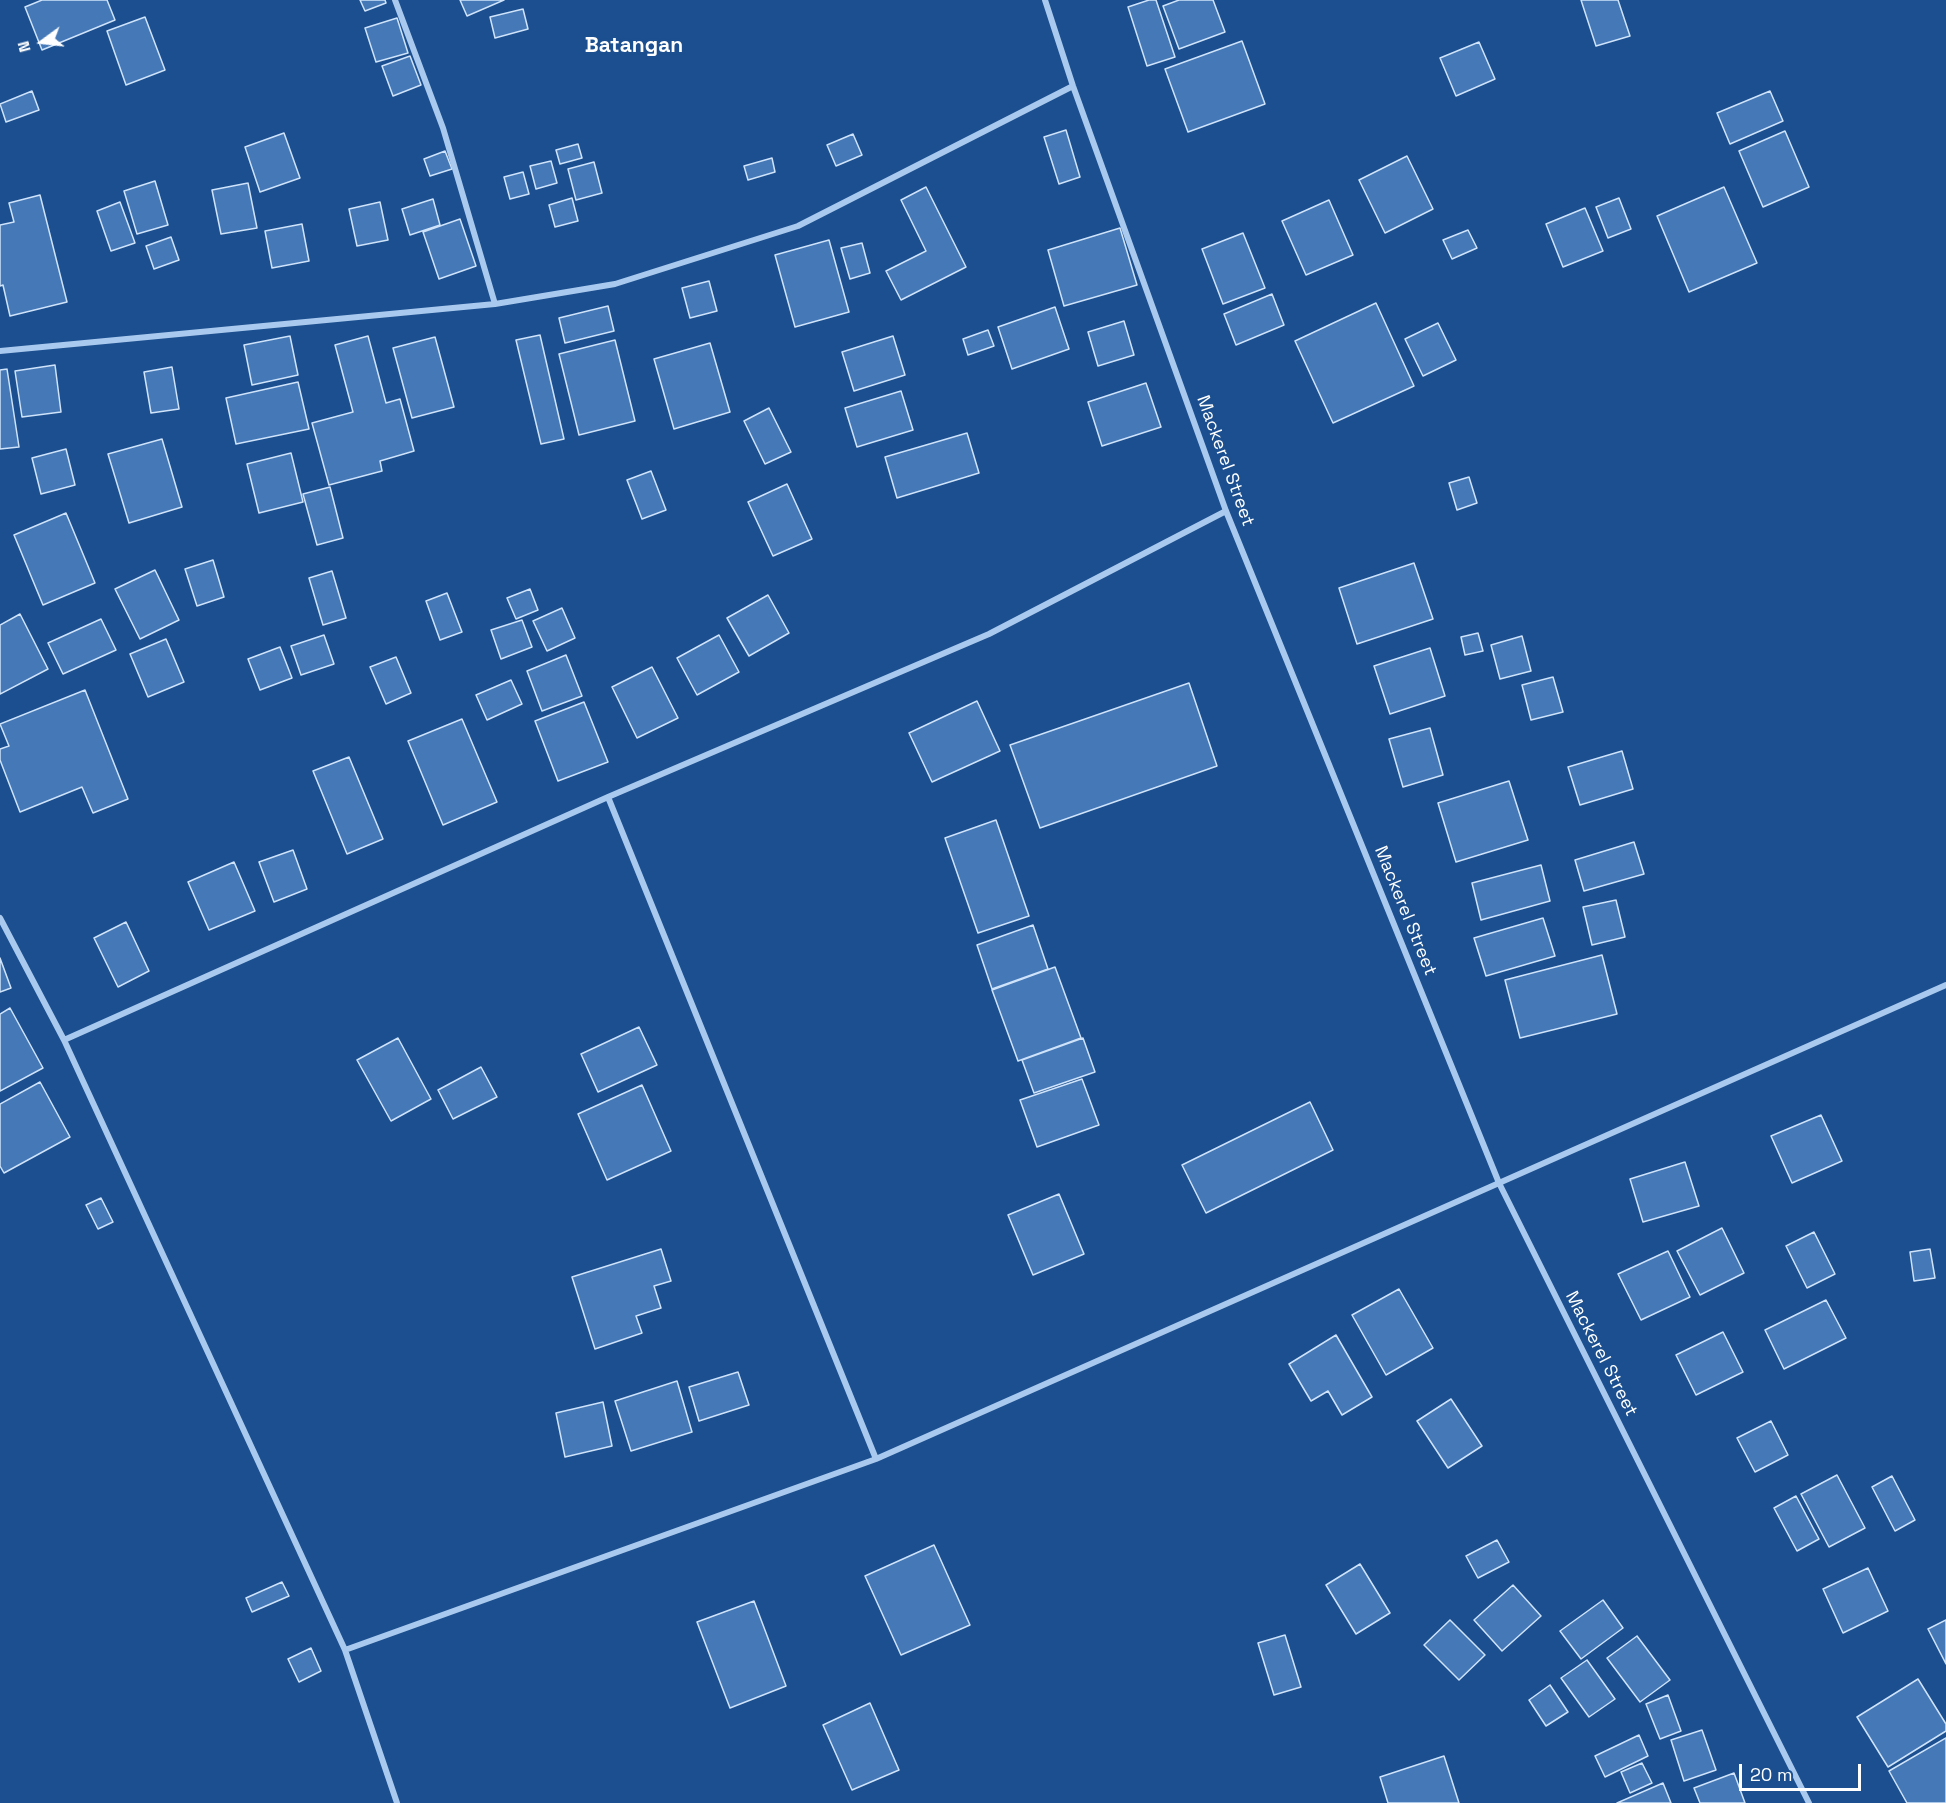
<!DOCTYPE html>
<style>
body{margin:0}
#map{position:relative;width:1946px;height:1803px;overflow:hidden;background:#1b4f8f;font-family:"Space Grotesk",sans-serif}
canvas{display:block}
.north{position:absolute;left:12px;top:12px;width:60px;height:60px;-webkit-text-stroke:4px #1b4f8f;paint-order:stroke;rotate:255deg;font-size:16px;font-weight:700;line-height:24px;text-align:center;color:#fff}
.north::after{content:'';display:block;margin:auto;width:21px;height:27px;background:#fff;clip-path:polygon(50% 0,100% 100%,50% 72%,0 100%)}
.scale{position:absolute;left:1739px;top:1764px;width:122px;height:27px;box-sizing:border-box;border:3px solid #fff;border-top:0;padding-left:8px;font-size:18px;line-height:21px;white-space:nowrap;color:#fff;-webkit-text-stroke:4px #1b4f8f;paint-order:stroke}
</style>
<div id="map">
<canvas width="1946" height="1803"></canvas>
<div class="north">N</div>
<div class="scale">20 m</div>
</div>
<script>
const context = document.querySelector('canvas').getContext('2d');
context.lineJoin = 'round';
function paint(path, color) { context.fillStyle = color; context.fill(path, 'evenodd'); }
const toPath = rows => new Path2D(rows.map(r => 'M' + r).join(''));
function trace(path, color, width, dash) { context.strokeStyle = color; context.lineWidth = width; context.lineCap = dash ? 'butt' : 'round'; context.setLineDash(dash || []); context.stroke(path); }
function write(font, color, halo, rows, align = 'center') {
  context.font = font + ' "Space Grotesk",sans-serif'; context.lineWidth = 5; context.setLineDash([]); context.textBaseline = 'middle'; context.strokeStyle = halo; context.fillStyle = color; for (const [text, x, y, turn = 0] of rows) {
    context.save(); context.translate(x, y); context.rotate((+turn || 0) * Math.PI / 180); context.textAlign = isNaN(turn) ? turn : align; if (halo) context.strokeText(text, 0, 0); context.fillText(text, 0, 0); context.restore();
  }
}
const building = toPath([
 [42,0,107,0,115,20,42,50,25,7,42,0],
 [360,0,385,0,386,3,365,11,360,0],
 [460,0,504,0,467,16,460,0],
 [1149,0,1156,0,1175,57,1147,66,1128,7,1149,0],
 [1179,0,1213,0,1225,32,1179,49,1163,6,1179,0],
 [1581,0,1618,0,1630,36,1596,46,1581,0],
 [523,9,528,29,495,38,490,17,523,9],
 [145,17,165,70,126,85,107,31,145,17],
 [397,18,408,53,376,62,365,28,397,18],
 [1242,41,1265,104,1188,132,1165,69,1242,41],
 [1479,42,1495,79,1456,96,1440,58,1479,42],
 [410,56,421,85,393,96,382,66,410,56],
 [32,91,39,110,6,122,0,104,32,91],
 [1770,91,1783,121,1730,144,1717,113,1770,91],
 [1066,130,1080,177,1059,184,1044,137,1066,130],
 [1785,131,1809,187,1763,207,1739,151,1785,131],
 [284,133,300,178,260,192,245,147,284,133],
 [853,134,862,155,836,166,827,145,853,134],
 [578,144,582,158,560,164,556,150,578,144],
 [445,151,452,169,430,176,424,159,445,151],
 [1407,156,1433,209,1385,233,1359,180,1407,156],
 [772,158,775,172,748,180,744,166,772,158],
 [551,161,557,183,536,189,530,166,551,161],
 [594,162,602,193,576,200,568,169,594,162],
 [523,172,529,194,510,199,504,177,523,172],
 [155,181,168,225,137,234,124,191,155,181],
 [248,183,257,228,221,234,212,190,248,183],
 [926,187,966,267,901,300,886,271,926,251,901,200,926,187],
 [1724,187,1757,263,1689,292,1657,216,1724,187],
 [40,195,67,302,10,316,3,285,0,286,0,225,14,222,9,203,40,195],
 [572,198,578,221,555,227,549,205,572,198],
 [1619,198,1631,229,1608,238,1596,207,1619,198],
 [433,199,440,225,410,235,402,209,433,199],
 [1329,200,1353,255,1306,275,1282,221,1329,200],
 [120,202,135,243,111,251,97,211,120,202],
 [380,202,388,240,357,246,349,209,380,202],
 [1585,208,1603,251,1563,267,1546,224,1585,208],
 [460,219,476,266,439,279,423,232,460,219],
 [302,224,309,261,272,268,265,231,302,224],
 [1120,228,1137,285,1064,306,1048,250,1120,228],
 [1468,230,1477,248,1452,259,1443,240,1468,230],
 [1243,233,1265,288,1223,304,1202,249,1243,233],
 [171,237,179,260,154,269,146,246,171,237],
 [829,240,849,312,795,327,775,255,829,240],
 [862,243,870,273,850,279,841,248,862,243],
 [709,281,717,311,690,318,682,288,709,281],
 [1272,294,1284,325,1236,345,1224,314,1272,294],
 [1376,303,1414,386,1333,423,1295,341,1376,303],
 [608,306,614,331,565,343,559,318,608,306],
 [1055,307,1069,349,1012,369,998,327,1055,307],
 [1124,321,1134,355,1098,366,1088,332,1124,321],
 [1438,323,1456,360,1423,376,1405,339,1438,323],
 [988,330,994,346,968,355,963,339,988,330],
 [540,335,564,439,541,444,516,340,540,335],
 [290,336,298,375,252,385,244,345,290,336],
 [368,336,386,403,400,399,414,451,380,461,382,471,329,485,312,423,353,412,335,345,368,336],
 [893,336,905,375,854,391,842,352,893,336],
 [435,337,454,407,412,418,393,348,435,337],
 [615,340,635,421,579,435,559,354,615,340],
 [710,343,730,412,674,429,654,359,710,343],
 [55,365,61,412,22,417,15,371,55,365],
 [172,367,179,409,151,413,144,372,172,367],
 [7,369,19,447,0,449,0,370,7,369],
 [298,382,309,429,236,444,226,398,298,382],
 [1146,383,1161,427,1102,446,1088,402,1146,383],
 [901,391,913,430,857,447,845,408,901,391],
 [769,408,791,452,765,464,744,421,769,408],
 [967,433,979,473,897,498,885,457,967,433],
 [162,439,182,507,129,523,108,454,162,439],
 [66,449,75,485,41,494,32,458,66,449],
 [291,453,303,502,259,513,247,464,291,453],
 [651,471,666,510,642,519,627,480,651,471],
 [1469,477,1477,503,1457,510,1449,483,1469,477],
 [787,484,812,539,773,556,748,502,787,484],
 [330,487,343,538,317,545,303,494,330,487],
 [66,513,95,583,43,605,14,535,66,513],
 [213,560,224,597,197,606,185,569,213,560],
 [1414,563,1433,619,1357,644,1339,588,1414,563],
 [155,570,179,620,140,639,115,589,155,570],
 [332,571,346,618,323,625,309,578,332,571],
 [530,589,538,610,516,619,507,598,530,589],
 [447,593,462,632,440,640,426,601,447,593],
 [768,595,789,633,749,656,727,618,768,595],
 [562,608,575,638,547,651,533,621,562,608],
 [20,614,48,669,0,694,0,625,20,614],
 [101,619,116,650,63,674,48,643,101,619],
 [522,620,532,647,501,659,491,630,522,620],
 [1478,633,1483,651,1465,655,1461,637,1478,633],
 [324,635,334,664,301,675,291,646,324,635],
 [719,635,739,672,697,695,677,658,719,635],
 [1522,636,1531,671,1500,679,1491,645,1522,636],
 [166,639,184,682,148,697,130,654,166,639],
 [280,647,292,678,260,690,248,659,280,647],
 [1430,648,1445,696,1390,714,1374,666,1430,648],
 [566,655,582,696,542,711,527,671,566,655],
 [396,657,411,693,386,704,370,667,396,657],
 [652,667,678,718,637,738,612,687,652,667],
 [1553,677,1563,712,1531,720,1522,685,1553,677],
 [511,680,522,704,487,720,476,695,511,680],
 [1189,683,1217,766,1040,828,1010,745,1189,683],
 [85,690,128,799,93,813,82,787,20,812,0,760,0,749,9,746,0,724,85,690],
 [977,701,1000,751,932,782,909,733,977,701],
 [584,702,608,762,558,781,535,721,584,702],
 [462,719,497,802,443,825,408,741,462,719],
 [1430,728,1443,775,1403,787,1389,739,1430,728],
 [1622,751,1633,789,1580,805,1568,767,1622,751],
 [349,757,383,839,347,854,313,771,349,757],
 [1509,781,1528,840,1456,862,1438,803,1509,781],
 [996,820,1029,916,978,933,945,838,996,820],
 [1634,842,1644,874,1584,891,1575,860,1634,842],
 [293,850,307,889,274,902,259,862,293,850],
 [234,862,255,911,209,930,188,882,234,862],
 [1541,865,1550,901,1481,920,1472,883,1541,865],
 [1616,900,1625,937,1592,945,1583,907,1616,900],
 [1543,918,1555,956,1486,976,1474,938,1543,918],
 [126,922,149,971,118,987,94,938,126,922],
 [1033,925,1048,969,992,989,977,945,1033,925],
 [1602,955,1617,1014,1520,1038,1505,980,1602,955],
 [0,958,11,988,0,992,0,958],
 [1055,967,1081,1038,1018,1061,992,990,1055,967],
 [10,1008,43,1068,0,1091,0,1014,10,1008],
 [639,1027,657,1065,598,1092,581,1054,639,1027],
 [398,1038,431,1099,391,1121,357,1060,398,1038],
 [1083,1038,1095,1072,1034,1093,1022,1060,1083,1038],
 [481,1067,497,1097,453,1119,438,1090,481,1067],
 [1082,1079,1099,1125,1037,1147,1020,1100,1082,1079],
 [40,1082,70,1137,4,1173,0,1166,0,1104,40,1082],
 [642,1085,671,1151,607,1180,578,1114,642,1085],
 [1310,1102,1333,1150,1206,1213,1182,1165,1310,1102],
 [1821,1115,1842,1161,1792,1183,1771,1136,1821,1115],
 [1685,1162,1699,1206,1643,1222,1630,1179,1685,1162],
 [1059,1194,1084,1254,1033,1275,1008,1215,1059,1194],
 [101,1198,113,1222,98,1229,86,1205,101,1198],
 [1722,1228,1744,1273,1700,1295,1677,1251,1722,1228],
 [1814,1232,1835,1274,1807,1288,1786,1246,1814,1232],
 [661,1249,671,1281,654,1286,661,1308,636,1316,642,1333,595,1349,572,1277,661,1249],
 [1930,1249,1935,1278,1914,1281,1910,1252,1930,1249],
 [1668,1251,1690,1297,1641,1320,1618,1274,1668,1251],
 [1399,1289,1433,1348,1386,1375,1352,1315,1399,1289],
 [1826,1300,1846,1338,1784,1369,1765,1330,1826,1300],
 [1723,1332,1743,1372,1696,1395,1676,1355,1723,1332],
 [1336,1335,1372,1397,1342,1415,1328,1391,1311,1401,1289,1364,1336,1335],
 [738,1372,749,1405,699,1421,689,1387,738,1372],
 [677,1381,692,1432,631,1451,615,1401,677,1381],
 [1451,1399,1482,1446,1448,1468,1417,1421,1451,1399],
 [603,1402,612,1446,565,1457,556,1413,603,1402],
 [1771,1421,1788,1455,1755,1472,1737,1438,1771,1421],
 [1837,1475,1865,1528,1829,1547,1801,1494,1837,1475],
 [1892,1476,1915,1520,1895,1531,1872,1487,1892,1476],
 [1796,1496,1819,1539,1797,1551,1774,1508,1796,1496],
 [1497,1540,1509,1562,1478,1578,1466,1556,1497,1540],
 [934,1545,970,1625,901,1655,865,1576,934,1545],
 [1360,1564,1390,1613,1356,1634,1326,1585,1360,1564],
 [1868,1568,1888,1611,1843,1633,1823,1589,1868,1568],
 [282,1582,289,1596,252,1612,246,1598,282,1582],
 [1513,1585,1541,1616,1502,1651,1474,1620,1513,1585],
 [1603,1600,1623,1628,1581,1659,1560,1631,1603,1600],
 [754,1601,786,1686,730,1708,697,1622,754,1601],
 [1450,1620,1485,1655,1459,1680,1424,1645,1450,1620],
 [1946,1620,1946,1664,1928,1629,1946,1620],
 [1285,1635,1301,1687,1274,1695,1258,1643,1285,1635],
 [1637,1636,1670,1680,1640,1702,1607,1658,1637,1636],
 [311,1648,321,1671,299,1682,288,1659,311,1648],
 [1587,1660,1615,1699,1589,1717,1561,1678,1587,1660],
 [1918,1679,1946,1724,1946,1731,1888,1767,1857,1717,1918,1679],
 [1550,1685,1568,1712,1546,1726,1529,1700,1550,1685],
 [1668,1695,1681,1731,1660,1739,1646,1704,1668,1695],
 [870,1703,899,1770,852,1790,823,1725,870,1703],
 [1702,1730,1716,1770,1684,1781,1671,1740,1702,1730],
 [1639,1735,1648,1756,1605,1777,1595,1756,1639,1735],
 [1946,1738,1946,1803,1907,1803,1889,1771,1946,1738],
 [1444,1756,1459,1803,1388,1803,1380,1777,1444,1756],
 [1642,1763,1652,1783,1630,1793,1621,1772,1642,1763],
 [1734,1773,1745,1803,1700,1803,1694,1788,1734,1773],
 [1663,1783,1671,1803,1617,1803,1663,1783]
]);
paint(building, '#4478b7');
trace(building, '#cfe3fa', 1.5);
trace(toPath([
 [395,0,443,128,495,304],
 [1045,0,1073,86,1226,511,1499,1183,1809,1803],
 [0,351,495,304,615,284,798,226,1073,86],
 [608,797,876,1459],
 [0,918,64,1040,345,1650,876,1459,1946,985],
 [64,1040,608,797,989,634,1226,511],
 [345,1650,397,1803]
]), '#a9c9ee', 6);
write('18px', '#fff', '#1b4f8f', [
 ["Mackerel Street",1225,461,70],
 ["Mackerel Street",1405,911,68],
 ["Mackerel Street",1601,1354,63]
]);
write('bold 21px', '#fff', '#1b4f8f', [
 ["Batangan",634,46]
]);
</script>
